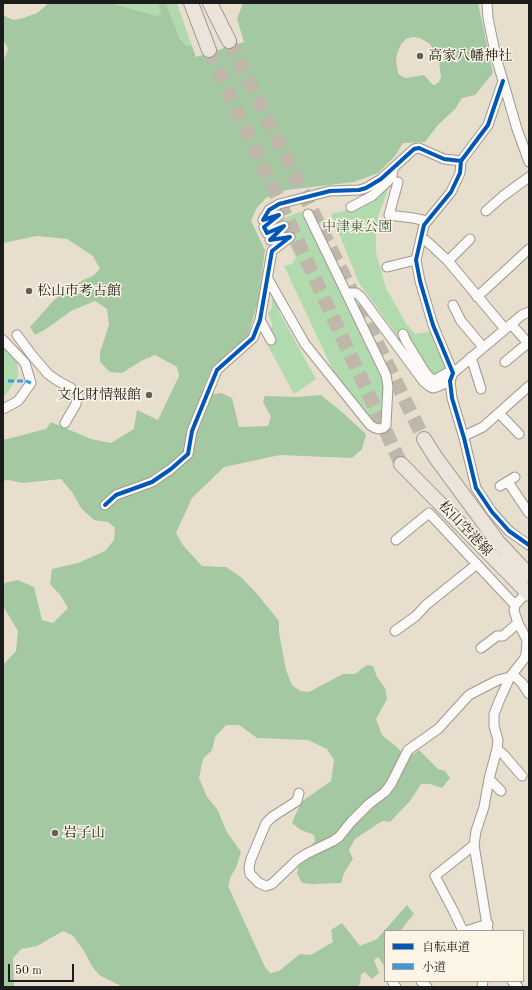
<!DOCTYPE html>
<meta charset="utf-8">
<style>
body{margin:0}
#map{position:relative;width:532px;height:990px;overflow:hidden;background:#e8decd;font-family:"Old Standard TT","Noto Serif JP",serif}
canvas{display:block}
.frame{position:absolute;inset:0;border:4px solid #1c1c1c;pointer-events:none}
.legend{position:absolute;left:384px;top:930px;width:140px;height:52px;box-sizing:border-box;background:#fcf5e5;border:1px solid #a29e95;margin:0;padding:5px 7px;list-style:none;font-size:12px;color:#1c1c1c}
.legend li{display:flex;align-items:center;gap:8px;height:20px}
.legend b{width:20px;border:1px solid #a29e95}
.scale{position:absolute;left:8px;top:964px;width:66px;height:18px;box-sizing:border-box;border:2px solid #1c1c1c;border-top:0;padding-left:5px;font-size:12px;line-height:14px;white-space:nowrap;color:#1c1c1c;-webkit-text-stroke:3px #fcf5e5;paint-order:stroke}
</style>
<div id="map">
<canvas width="532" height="990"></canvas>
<div class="frame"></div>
<ul class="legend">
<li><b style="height:5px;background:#0057b8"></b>自転車道</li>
<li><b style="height:5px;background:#3c9bdf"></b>小道</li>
</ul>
<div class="scale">50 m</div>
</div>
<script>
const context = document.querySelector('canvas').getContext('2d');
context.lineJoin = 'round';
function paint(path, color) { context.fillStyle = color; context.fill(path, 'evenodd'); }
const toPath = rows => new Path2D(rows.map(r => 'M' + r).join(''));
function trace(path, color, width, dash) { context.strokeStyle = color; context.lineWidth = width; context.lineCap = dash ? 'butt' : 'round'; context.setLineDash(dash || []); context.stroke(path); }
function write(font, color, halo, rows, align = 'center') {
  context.font = font + ' "Old Standard TT","Noto Serif JP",serif'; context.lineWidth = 3; context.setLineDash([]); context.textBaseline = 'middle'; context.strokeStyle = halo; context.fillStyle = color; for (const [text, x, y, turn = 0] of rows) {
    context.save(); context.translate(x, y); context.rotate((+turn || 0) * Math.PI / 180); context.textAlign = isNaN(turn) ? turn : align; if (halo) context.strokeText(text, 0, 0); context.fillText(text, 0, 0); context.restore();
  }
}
paint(toPath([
 [112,3,158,3,161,14,157,16],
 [166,3,177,3,192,46,187,46,180,39],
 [389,187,378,217,376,235,376,252,386,288,405,322,415,334,432,331,445,363,445,371,435,376,403,343,359,283,331,214,355,208,378,198],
 [301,211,383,377,386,389,382,425,375,426,337,379,284,266,292,264,296,258,278,221],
 [275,297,282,308,278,310,316,379,294,394,261,333,273,326,268,313,272,308,272,299],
 [3,335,14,347,17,355,18,377,7,393,3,396]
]), '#b2daaf');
paint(toPath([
 [49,3,111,3,157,16,161,14,158,3,166,3,180,39,187,46,192,46,196,57,244,42,237,19,243,3,478,3,493,73,475,95,462,98,455,109,438,125,425,142,403,143,395,156,378,173,354,182,287,190,266,198,256,209,251,221,265,250,258,302,248,336,211,370,203,389,214,394,221,393,232,398,239,427,268,426,271,417,263,402,265,396,297,397,321,395,342,412,366,434,362,449,352,458,280,455,224,467,192,498,176,533,182,544,202,566,226,567,241,577,257,594,279,621,279,632,286,670,292,685,300,691,309,692,343,674,355,674,367,665,373,666,377,677,385,688,387,699,376,719,382,735,397,747,404,755,412,755,419,750,438,769,445,771,450,778,442,788,430,784,421,784,410,801,390,822,382,821,355,839,349,850,353,859,344,873,341,883,312,884,302,883,297,874,300,858,315,841,314,835,301,830,292,823,301,802,331,781,334,760,327,749,308,740,257,738,239,725,226,725,215,737,212,750,203,759,199,778,207,797,217,809,227,832,241,852,236,868,231,876,228,886,265,967,270,973,279,971,300,954,311,955,333,942,331,930,342,923,360,946,377,939,407,905,414,914,400,931,385,931,385,967,378,957,374,960,379,973,372,979,365,972,361,974,360,984,357,987,123,987,99,975,92,966,82,948,72,935,63,931,37,946,21,949,13,958,14,987,3,987,3,665,16,651,18,631,3,606,3,587,5,583,18,580,34,587,42,620,53,623,68,608,61,596,50,584,52,569,78,563,105,551,114,540,115,528,108,522,94,520,81,508,72,492,61,479,23,483,8,480,3,481,3,440,46,429,51,422,91,439,111,443,134,429,137,410,158,420,179,376,177,367,155,355,141,361,122,373,110,372,100,362,100,352,109,325,107,309,95,301,71,311,46,329,35,335,30,327,54,300,83,280,93,276,100,269,93,256,67,239,37,236,3,243,3,62,8,49,3,40,3,15,13,20,23,18,37,13],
 [413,37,420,38,430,44,436,54,439,62,441,77,439,82,435,85,433,85,424,75,406,78,401,76,398,73,396,60,397,54,401,44,406,39]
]), '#a4c9a2');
trace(toPath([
 [229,41,424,439],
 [209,50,401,464]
]), '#bfb7aa', 14, [14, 7]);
const minor = toPath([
 [487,3,488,18,496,57,517,129,529,162],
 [503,81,488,125,461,161,460,173,451,192,424,225,416,260,420,281,433,325,453,373,450,381,452,398,464,438,476,488,492,512,509,531,529,545],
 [398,182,389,215,413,218,427,221],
 [351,207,372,196,388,181,392,176,393,170],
 [486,211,503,196,529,177],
 [421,239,425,240,431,245,448,261,505,329],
 [448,261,470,239],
 [387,267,416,260],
 [268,279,305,344,370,425,375,428,379,429,383,428,386,425,387,405,388,387,386,375,308,214],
 [346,293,356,293,361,297,424,382,429,386,433,388,437,387,450,381],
 [477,297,529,249],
 [453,305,461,321,483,347],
 [260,320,271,340],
 [403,334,406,341,425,372,430,378,435,380,447,373,453,373,522,315,529,312],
 [17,335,31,354,48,374,58,381,71,388,78,395,76,404,65,423],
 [3,340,25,363,31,383,18,401,3,409],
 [471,357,481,389],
 [505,362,528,343,511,324],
 [499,413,519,434],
 [464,436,483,427,529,386],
 [508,482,529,513],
 [500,486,515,477],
 [105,505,116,495,152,482,171,469,188,454,192,431,217,370,253,338,260,320,272,251,290,237,270,240,284,226,267,233,264,227,279,215,263,220,269,210,279,204,330,191,359,190,366,188,381,179,414,149,419,148,444,159,461,161],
 [396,540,429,513,515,605],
 [395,631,416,616,426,605,477,564],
 [481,648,497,636,503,636,518,623],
 [512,674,522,683,529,694],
 [497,749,504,755,522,776],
 [489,779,501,791],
 [299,793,297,801,272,817,266,823,251,859,249,867,250,874,259,883,266,886,272,884,297,860,306,854,333,841,339,837,351,822,369,804,385,792,391,784,408,750,438,729,469,695,498,680,510,677],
 [463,931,453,910,435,876,474,845],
 [466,931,488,924],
 [488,931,474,845,476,831,484,807,489,779,497,749,498,740,494,726,494,714,500,699,510,677,524,659,526,655,527,640,518,623,514,611,515,605,529,590],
 [392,981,396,987],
 [421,981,427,987],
 [512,981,518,987],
 [482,987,483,981]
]);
const primary = toPath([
 [191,3,209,50],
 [210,3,229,41],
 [424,439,436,458,498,542,529,575],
 [401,464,529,594]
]);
trace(minor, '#9e988f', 11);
trace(primary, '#9e988f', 16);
trace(minor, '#fcfaf8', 9);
trace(primary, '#ece4db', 14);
trace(toPath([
 [8,381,26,381,31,383]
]), '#3c9bdf', 3, [6, 3]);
trace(toPath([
 [503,81,488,125,461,161,460,173,451,192,424,225,416,260,420,281,433,325,453,373,450,381,452,398,464,438,476,488,492,512,509,531,529,545],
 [105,505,116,495,152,482,171,469,188,454,192,431,217,370,253,338,260,320,272,251,290,237,270,240,284,226,267,233,264,227,279,215,263,220,269,210,279,204,330,191,359,190,366,188,381,179,414,149,419,148,444,159,461,161]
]), '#0057b8', 4);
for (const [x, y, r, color] of [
 [420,56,4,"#63605a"],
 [29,291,4,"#63605a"],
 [149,395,4,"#63605a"],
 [55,833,4,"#63605a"]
]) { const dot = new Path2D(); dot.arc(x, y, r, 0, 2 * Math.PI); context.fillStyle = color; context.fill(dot); trace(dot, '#fcf5e5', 1.5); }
write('14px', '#1c1c1c', '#fcf5e5', [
 ["高家八幡神社",428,56],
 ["松山市考古館",37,291],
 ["文化財情報館",141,395,"right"],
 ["岩子山",63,833]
], 'left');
write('14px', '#415d47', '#fcf5e5', [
 ["中津東公園",357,227]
]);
write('14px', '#1c1c1c', '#fcf5e5', [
 ["松山空港線",465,529,46]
]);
</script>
